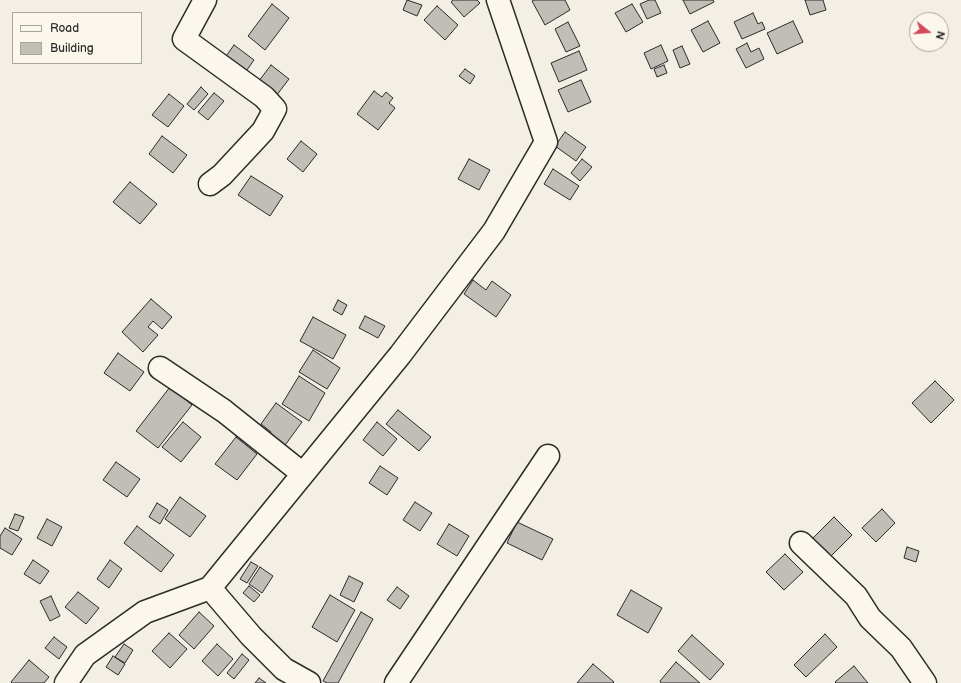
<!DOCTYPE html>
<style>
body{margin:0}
#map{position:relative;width:961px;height:683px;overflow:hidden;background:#f3efe4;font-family:"Balsamiq Sans",sans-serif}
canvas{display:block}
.legend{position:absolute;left:12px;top:12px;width:130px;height:52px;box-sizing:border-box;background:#fbf7ec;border:1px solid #a8a59f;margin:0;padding:5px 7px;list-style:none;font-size:12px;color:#2b2b2b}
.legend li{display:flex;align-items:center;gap:8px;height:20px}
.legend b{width:20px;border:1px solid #a8a59f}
.north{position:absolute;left:909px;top:12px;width:40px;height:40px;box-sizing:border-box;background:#fbf7ec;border:1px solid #a8a59f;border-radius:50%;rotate:107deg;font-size:11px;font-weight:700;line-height:16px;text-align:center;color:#2b2b2b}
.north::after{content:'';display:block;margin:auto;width:14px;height:18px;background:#d1495b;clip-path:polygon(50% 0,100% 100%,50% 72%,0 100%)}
</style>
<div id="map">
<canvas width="961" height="683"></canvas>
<ul class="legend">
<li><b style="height:5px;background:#fbf7ec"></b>Road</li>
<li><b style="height:11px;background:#c0beb6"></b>Building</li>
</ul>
<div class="north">N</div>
</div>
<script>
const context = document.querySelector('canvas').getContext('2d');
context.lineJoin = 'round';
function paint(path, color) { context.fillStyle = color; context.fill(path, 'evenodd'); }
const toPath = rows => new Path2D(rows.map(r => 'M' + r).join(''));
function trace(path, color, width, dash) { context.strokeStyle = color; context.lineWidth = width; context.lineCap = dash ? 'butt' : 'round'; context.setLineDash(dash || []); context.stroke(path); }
const building = toPath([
 [407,0,422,5,417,16,403,10,407,0],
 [453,0,477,0,480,3,464,17,451,2,453,0],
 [534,0,565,0,570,10,545,25,532,1,534,0],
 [649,0,655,0,661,13,647,19,640,4,649,0],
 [683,0,713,0,714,2,690,14,683,0],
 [805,0,823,0,826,10,810,15,805,0],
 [272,4,289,18,265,50,248,36,272,4],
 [632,4,643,22,626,32,615,13,632,4],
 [437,6,458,25,445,40,424,20,437,6],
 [753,13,758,24,762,22,765,29,742,39,734,22,753,13],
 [708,21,720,43,703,52,691,30,708,21],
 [793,21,803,42,777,54,767,33,793,21],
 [568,22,580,46,566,52,555,29,568,22],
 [747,43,751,52,759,48,764,59,746,68,736,49,747,43],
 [234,45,254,60,244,74,224,59,234,45],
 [661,45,668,61,651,69,644,53,661,45],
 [682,46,690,64,680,68,673,50,682,46],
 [579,51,587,70,559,82,551,63,579,51],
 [271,65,289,79,273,100,255,86,271,65],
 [664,65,667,73,657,77,654,69,664,65],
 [465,69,475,76,470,84,459,76,465,69],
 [581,80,591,102,568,112,558,90,581,80],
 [201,87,208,94,194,110,187,104,201,87],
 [374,91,382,97,386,92,393,98,389,103,395,108,378,130,357,114,374,91],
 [214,93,224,101,208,120,198,112,214,93],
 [169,94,184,106,168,127,152,115,169,94],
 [565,132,586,147,576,161,555,146,565,132],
 [162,136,187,155,173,173,149,154,162,136],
 [301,141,317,154,303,172,287,159,301,141],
 [469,159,490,170,479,190,458,179,469,159],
 [582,159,592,167,580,181,571,173,582,159],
 [553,169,579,186,570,200,544,184,553,169],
 [251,176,283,196,270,216,238,195,251,176],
 [130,182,157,204,140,224,113,202,130,182],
 [473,280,486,290,492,281,511,295,496,317,464,294,473,280],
 [151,299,172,317,162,329,153,321,148,327,158,335,143,352,122,332,151,299],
 [338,300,347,305,342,315,333,310,338,300],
 [365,316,385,326,378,338,359,328,365,316],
 [313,317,346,335,333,359,300,341,313,317],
 [313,350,340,368,327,389,299,372,313,350],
 [118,353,144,372,130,391,104,373,118,353],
 [299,376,325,393,309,421,282,404,299,376],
 [935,381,954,400,931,423,912,403,935,381],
 [170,387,192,405,158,448,136,431,170,387],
 [276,403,302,422,283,448,267,437,271,432,261,424,276,403],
 [398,410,431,437,419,451,386,424,398,410],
 [183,422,201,437,181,462,162,447,183,422],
 [377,422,397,439,383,456,363,440,377,422],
 [236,437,257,454,237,480,215,464,236,437],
 [116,462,140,479,127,497,103,480,116,462],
 [380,466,398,478,387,495,369,483,380,466],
 [180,497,206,516,190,537,165,519,180,497],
 [415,502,432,513,420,531,403,520,415,502],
 [157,503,168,510,160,524,149,517,157,503],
 [882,509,895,523,876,542,862,528,882,509],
 [15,514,24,517,18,531,9,528,15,514],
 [834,517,852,535,830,557,812,539,834,517],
 [47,519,62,527,52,546,37,538,47,519],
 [517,522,553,539,542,560,507,543,517,522],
 [449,524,469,536,457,556,437,544,449,524],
 [137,526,174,555,161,572,124,543,137,526],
 [5,528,22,539,12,555,0,548,0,536,5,528],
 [907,547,919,551,916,562,904,558,907,547],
 [785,554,803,572,784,590,766,572,785,554],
 [33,560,49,571,40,584,24,574,33,560],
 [110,560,122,569,109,588,97,579,110,560],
 [251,562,258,566,247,583,240,579,251,562],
 [260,567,273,576,262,593,249,584,260,567],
 [349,576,363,583,354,602,340,595,349,576],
 [249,586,260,595,254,602,243,593,249,586],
 [397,587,409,596,400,609,387,600,397,587],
 [631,590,662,608,648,633,617,615,631,590],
 [78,592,99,608,86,624,65,607,78,592],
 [330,595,355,610,337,642,312,627,330,595],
 [51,596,60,616,50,621,40,601,51,596],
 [199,612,214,626,194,649,179,635,199,612],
 [361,612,373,619,338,683,327,683,323,681,361,612],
 [169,633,187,649,170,668,152,651,169,633],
 [825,634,837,647,806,677,794,665,825,634],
 [692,635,724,664,710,680,678,651,692,635],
 [54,637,67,647,59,659,45,648,54,637],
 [124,644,133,650,125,663,115,657,124,644],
 [217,644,233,659,218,676,202,661,217,644],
 [242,654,249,660,234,679,227,673,242,654],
 [113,656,125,664,118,675,106,667,113,656],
 [29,660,49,677,44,683,12,683,11,682,29,660],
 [676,662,700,683,661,683,660,681,676,662],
 [593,664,614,682,613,683,577,683,593,664],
 [854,666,868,683,836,683,835,682,854,666],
 [259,678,266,683,255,683,259,678]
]);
paint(building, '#c0beb6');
trace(building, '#2b2b2b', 1);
const street = toPath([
 [205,0,184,39,264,97,275,109,263,131,222,175,210,184],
 [160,368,224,411,303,474],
 [801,543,856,596,870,618,901,648,925,683],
 [210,588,400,355,494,231,546,142,498,0],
 [66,683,85,655,145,612,210,588,251,636,284,669,309,683],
 [396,683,548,456]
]);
trace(street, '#2b2b2b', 25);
trace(street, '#fbf7ec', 22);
</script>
